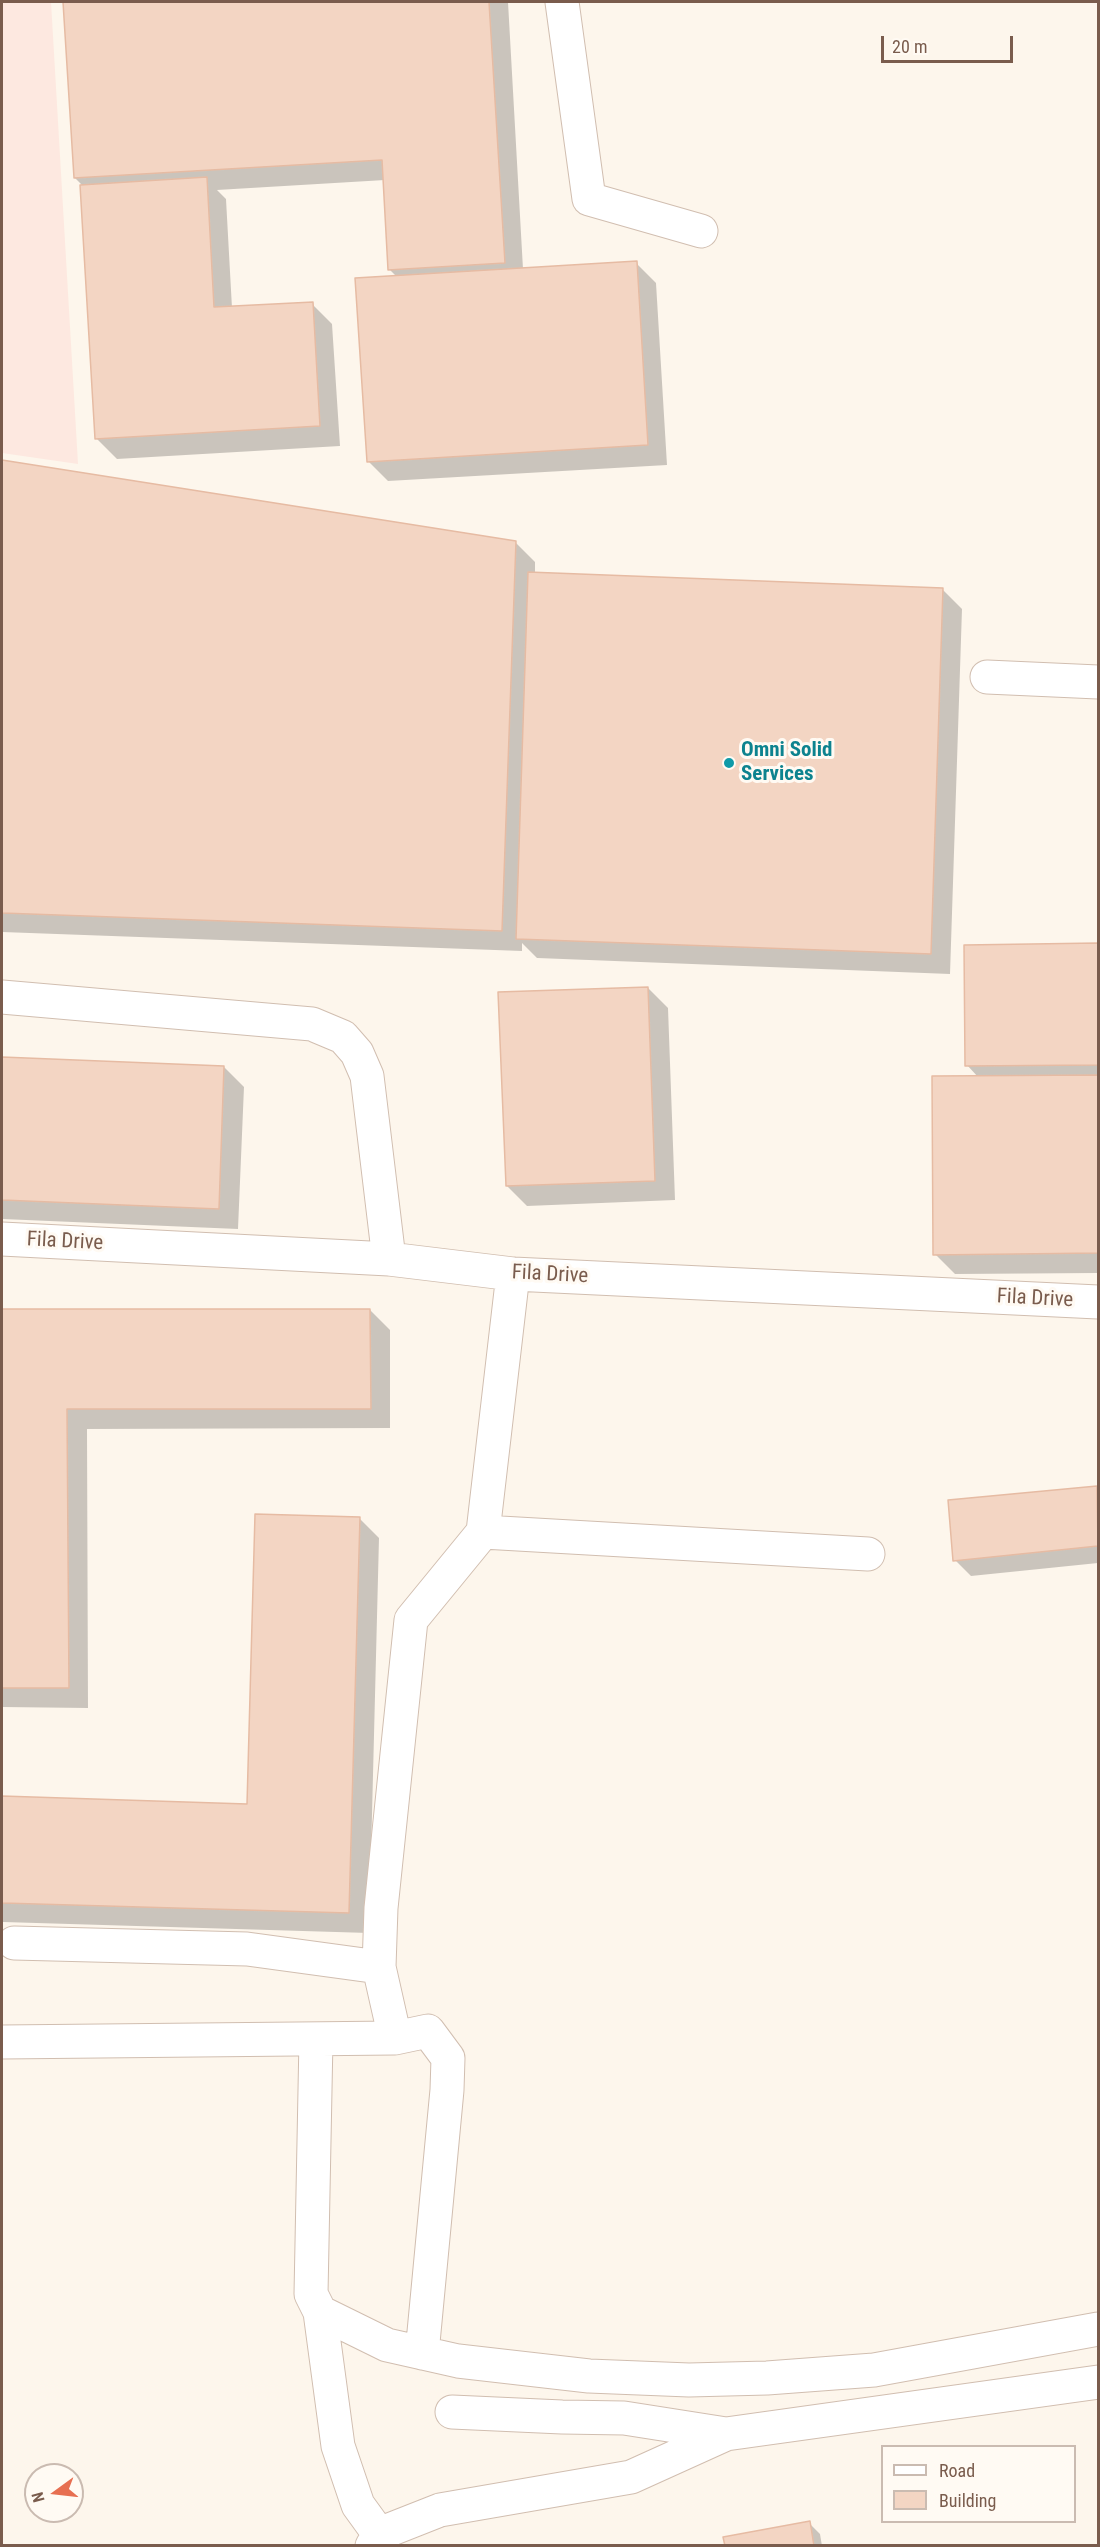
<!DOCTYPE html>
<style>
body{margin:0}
#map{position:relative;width:1100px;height:2547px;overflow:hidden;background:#fdf6ec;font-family:"Roboto Condensed",sans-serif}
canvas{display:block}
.frame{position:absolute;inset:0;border:3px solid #7a5c4d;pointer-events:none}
.legend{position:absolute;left:881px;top:2445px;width:195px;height:78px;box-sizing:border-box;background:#fffaf3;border:2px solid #cabbb1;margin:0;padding:8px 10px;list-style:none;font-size:18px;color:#7a5c4d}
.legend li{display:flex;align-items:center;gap:12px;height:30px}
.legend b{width:30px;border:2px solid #cabbb1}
.north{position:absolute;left:24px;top:2463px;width:60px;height:60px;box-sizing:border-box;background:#fffaf3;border:2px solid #cabbb1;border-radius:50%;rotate:255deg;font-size:16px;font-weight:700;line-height:24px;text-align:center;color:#7a5c4d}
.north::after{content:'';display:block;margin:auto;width:21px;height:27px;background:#e76f51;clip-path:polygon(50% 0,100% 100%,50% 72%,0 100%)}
.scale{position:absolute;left:881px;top:36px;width:132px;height:27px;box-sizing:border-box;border:3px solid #7a5c4d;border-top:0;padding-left:8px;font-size:18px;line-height:21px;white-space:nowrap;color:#7a5c4d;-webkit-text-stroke:4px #fffaf3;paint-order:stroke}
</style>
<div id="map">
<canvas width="1100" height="2547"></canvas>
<div class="frame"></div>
<ul class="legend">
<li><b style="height:8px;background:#fff"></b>Road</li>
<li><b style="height:16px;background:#f3d5c3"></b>Building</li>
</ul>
<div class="north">N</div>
<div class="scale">20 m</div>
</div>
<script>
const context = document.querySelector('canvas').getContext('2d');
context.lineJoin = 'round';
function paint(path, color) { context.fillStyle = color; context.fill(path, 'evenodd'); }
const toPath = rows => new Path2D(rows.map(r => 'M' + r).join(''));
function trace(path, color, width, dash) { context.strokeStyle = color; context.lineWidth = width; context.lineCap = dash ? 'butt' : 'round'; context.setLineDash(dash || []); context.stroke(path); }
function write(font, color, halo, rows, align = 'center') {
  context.font = font + ' "Roboto Condensed",sans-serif'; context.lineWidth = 6; context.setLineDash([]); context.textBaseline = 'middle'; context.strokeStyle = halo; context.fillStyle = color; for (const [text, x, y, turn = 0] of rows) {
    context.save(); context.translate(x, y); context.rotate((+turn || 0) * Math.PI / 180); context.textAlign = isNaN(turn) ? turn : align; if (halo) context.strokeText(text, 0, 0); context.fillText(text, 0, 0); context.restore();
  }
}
paint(toPath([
 [2,2,51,2,78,464,2,453]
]), '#fde8e0');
paint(toPath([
 [65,2,508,2,523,269,636,263,656,283,667,465,388,481,368,461,397,277,389,269,385,180,217,190,226,199,232,308,312,304,332,324,340,446,117,459,97,439,83,186,75,178],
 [2,462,515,542,535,562,535,574,942,589,962,609,950,974,537,958,522,943,522,951,2,932],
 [1098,945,1098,1273,955,1274,935,1254,978,1077,967,1065,965,946],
 [648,988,668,1008,675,1200,527,1206,507,1186],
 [2,1059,224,1067,244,1087,238,1229,2,1219],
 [2,1310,370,1310,390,1330,390,1428,87,1429,88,1708,2,1707],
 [1097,1487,1098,1563,971,1576,955,1560],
 [359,1518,379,1538,369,1933,3,1922,2,1798,249,1806],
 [809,2523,820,2534,822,2546,726,2546]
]), '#0003');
const building = toPath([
 [63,2,489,2,505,263,388,270,382,160,74,178,63,2],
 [207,177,214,307,313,302,320,426,95,439,80,185,207,177],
 [637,261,648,445,367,462,355,278,637,261],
 [2,460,516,541,502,931,2,913,2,460],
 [528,572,943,588,931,954,516,939,528,572],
 [1098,943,1098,1065,965,1066,964,945,1098,943],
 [648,987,655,1181,506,1186,498,992,648,987],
 [2,1057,224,1066,219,1209,2,1200,2,1057],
 [1098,1075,1098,1253,933,1255,932,1076,1098,1075],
 [2,1309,370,1309,371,1409,67,1409,69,1688,2,1688,2,1309],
 [1097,1486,1098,1546,953,1561,948,1500,1097,1486],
 [255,1514,360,1517,349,1913,2,1903,2,1796,247,1804,255,1514],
 [810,2521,814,2546,725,2546,723,2537,810,2521]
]);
paint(building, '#f3d5c3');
trace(building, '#e6bba3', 1.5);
const minor = toPath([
 [562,2,589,199,701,231],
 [987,677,1098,682],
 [2,997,312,1024,343,1037,357,1053,367,1076,389,1259],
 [2,1239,389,1259,513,1274,1098,1302],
 [483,1532,513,1274],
 [14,1943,247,1949,379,1967],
 [395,2038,379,1967,381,1908,411,1620,483,1532,868,1554],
 [316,2039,311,2294,320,2312,387,2345,458,2361,589,2376,689,2380,767,2378,874,2370,1098,2329],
 [2,2042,395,2038,428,2031,448,2058,447,2090,422,2353],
 [320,2312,338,2446,358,2505,379,2534],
 [452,2412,562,2417,624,2418,726,2434],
 [372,2546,379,2534,440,2510,631,2477,726,2434,1098,2382]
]);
trace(minor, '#d1beb0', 35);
trace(minor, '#fff', 33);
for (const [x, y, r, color] of [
 [729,763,6,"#0f9aa8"]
]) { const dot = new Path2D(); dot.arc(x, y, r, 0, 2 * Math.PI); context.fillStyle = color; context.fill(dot); trace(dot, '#fffaf3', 2); }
write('bold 21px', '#0d838f', '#fffaf3', [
 ["Omni Solid",741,751],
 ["Services",741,775]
], 'left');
write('21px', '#7a5c4d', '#fffaf3', [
 ["Fila Drive",65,1242,3],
 ["Fila Drive",550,1275,3],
 ["Fila Drive",1035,1299,3]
]);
</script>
